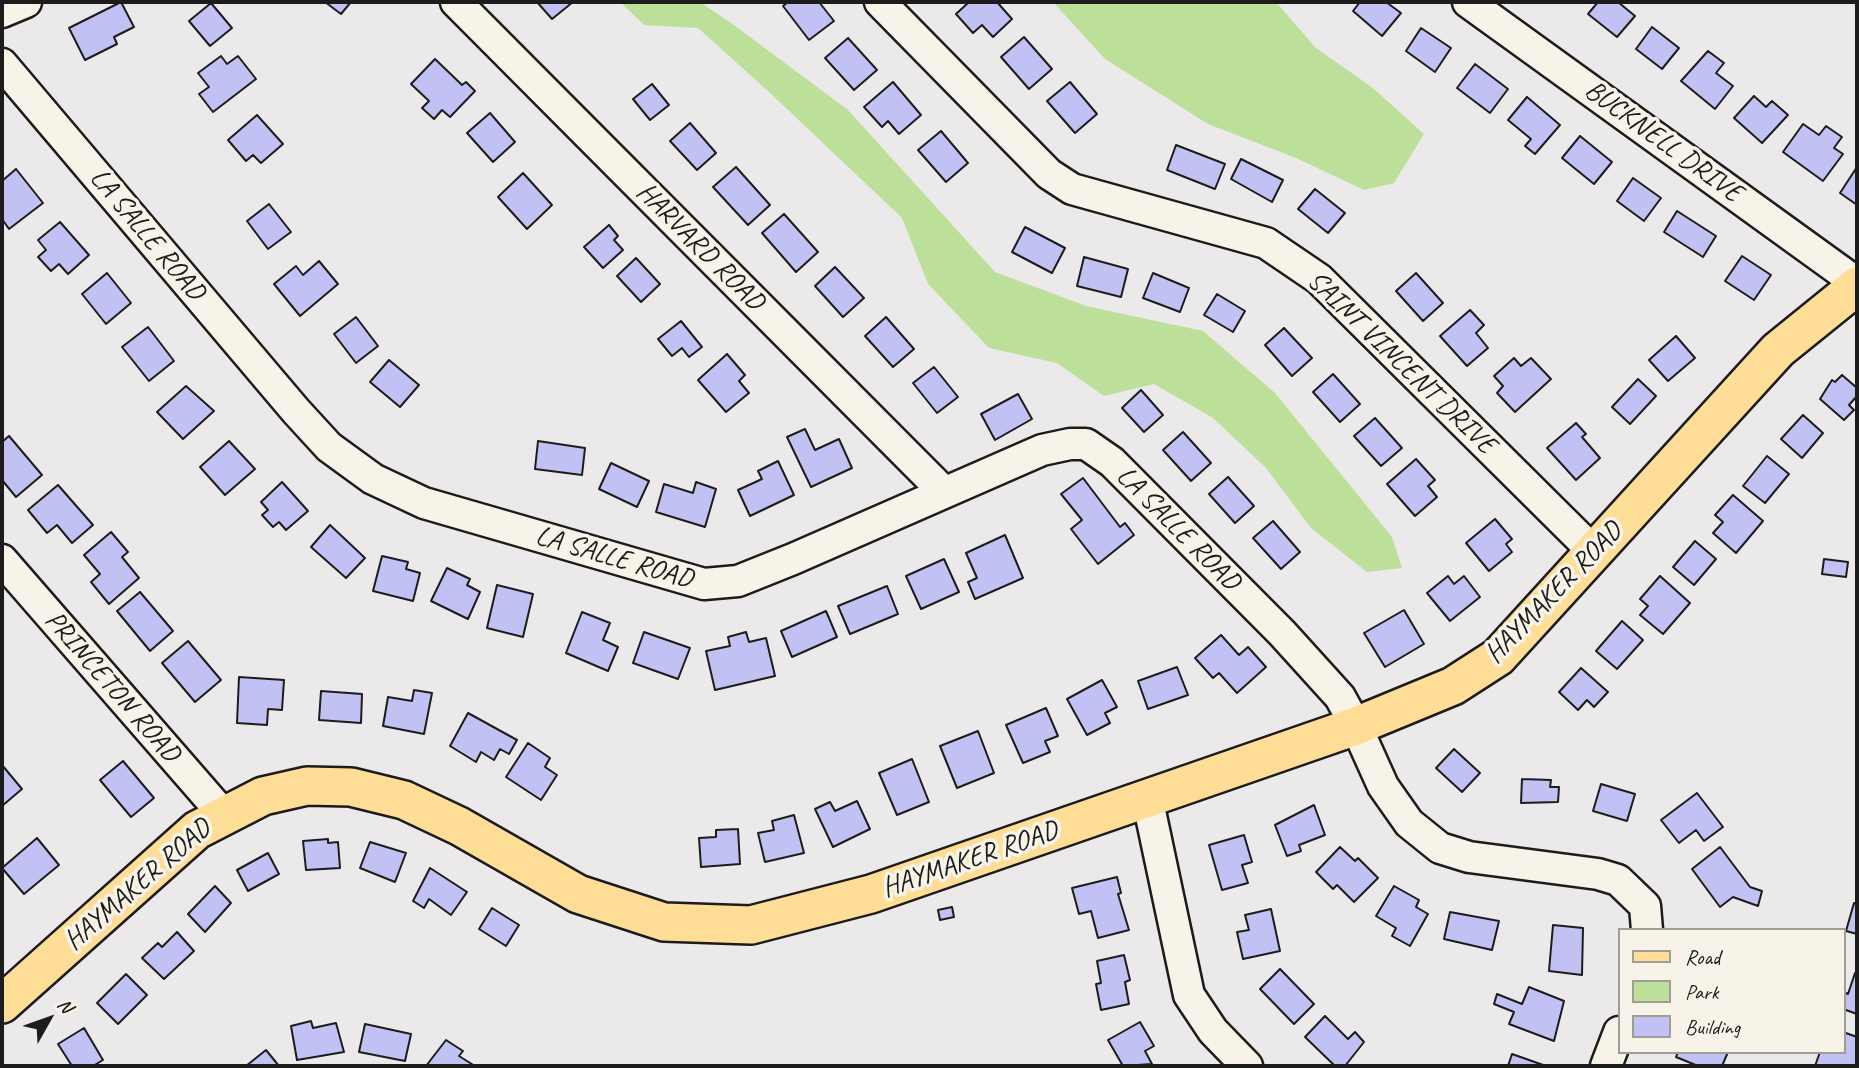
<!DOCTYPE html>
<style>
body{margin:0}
#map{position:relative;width:1859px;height:1068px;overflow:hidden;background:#ece9ea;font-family:Caveat,sans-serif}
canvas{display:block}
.frame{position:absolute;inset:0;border:4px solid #1c1c1c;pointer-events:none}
.legend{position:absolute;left:1618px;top:928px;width:228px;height:126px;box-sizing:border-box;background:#f7f3e8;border:2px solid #9f9d96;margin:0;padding:9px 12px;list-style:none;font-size:21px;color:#1c1c1c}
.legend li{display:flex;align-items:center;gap:14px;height:35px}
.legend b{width:35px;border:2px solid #9f9d96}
.north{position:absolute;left:14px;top:984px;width:70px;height:70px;-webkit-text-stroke:5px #f7f3e8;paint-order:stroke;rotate:50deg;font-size:19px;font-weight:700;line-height:28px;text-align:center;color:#1c1c1c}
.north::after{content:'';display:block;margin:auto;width:24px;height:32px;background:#1c1c1c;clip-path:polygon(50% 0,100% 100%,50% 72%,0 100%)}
</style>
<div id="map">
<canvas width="1859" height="1068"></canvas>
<div class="frame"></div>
<ul class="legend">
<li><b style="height:9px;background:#fedd96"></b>Road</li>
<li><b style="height:19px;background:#bce09a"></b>Park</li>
<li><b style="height:19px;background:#c2c1f3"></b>Building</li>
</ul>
<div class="north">N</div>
</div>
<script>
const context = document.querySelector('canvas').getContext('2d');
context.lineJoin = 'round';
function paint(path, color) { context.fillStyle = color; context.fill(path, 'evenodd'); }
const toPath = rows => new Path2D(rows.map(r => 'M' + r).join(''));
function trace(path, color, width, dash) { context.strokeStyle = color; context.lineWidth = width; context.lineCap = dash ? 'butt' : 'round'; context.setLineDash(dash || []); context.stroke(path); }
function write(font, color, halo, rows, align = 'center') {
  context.font = font + ' Caveat,sans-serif'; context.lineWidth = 7; context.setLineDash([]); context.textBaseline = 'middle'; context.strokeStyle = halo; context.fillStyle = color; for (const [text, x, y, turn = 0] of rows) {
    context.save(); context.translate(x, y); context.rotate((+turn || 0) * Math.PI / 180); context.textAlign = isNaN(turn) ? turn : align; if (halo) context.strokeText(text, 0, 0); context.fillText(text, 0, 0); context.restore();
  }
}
paint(toPath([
 [620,2,700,2,734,25,848,110,995,272,1086,306,1203,331,1275,393,1392,537,1402,568,1367,572,1311,528,1266,468,1213,418,1154,384,1104,396,1057,363,989,348,928,284,902,218,768,91,698,28,644,25],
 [1053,2,1276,2,1316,48,1373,88,1424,134,1394,183,1364,190,1296,158,1208,124,1105,59]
]), '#bce09a');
const building = toPath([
 [121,2,134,27,114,37,117,44,85,60,69,28,121,2],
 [325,2,351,2,341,14,325,2],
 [537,2,573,2,552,19,537,2],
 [788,2,819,2,834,21,809,40,783,6,788,2],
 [969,2,997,2,1012,19,993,37,982,25,973,33,956,14,969,2],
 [1360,2,1386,2,1401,13,1382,36,1353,11,1360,2],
 [1598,2,1618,2,1635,16,1617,37,1588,14,1598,2],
 [211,3,232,28,210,46,189,21,211,3],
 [1652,27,1679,48,1662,69,1636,49,1652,27],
 [1421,28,1451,48,1435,72,1406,51,1421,28],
 [1024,37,1052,69,1029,89,1001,57,1024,37],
 [848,38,877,70,854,90,825,58,848,38],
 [1708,51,1724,63,1716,73,1733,86,1715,109,1681,81,1708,51],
 [221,56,227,64,238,56,256,79,213,112,199,94,209,87,198,73,221,56],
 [435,59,462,85,466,82,475,91,450,117,442,110,434,119,422,108,429,101,411,84,435,59],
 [1475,64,1508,89,1490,113,1457,88,1475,64],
 [893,82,921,115,899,134,888,121,882,127,864,107,893,82],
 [1070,82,1097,114,1075,133,1047,101,1070,82],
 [652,84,669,105,650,120,633,99,652,84],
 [1754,96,1766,107,1772,101,1788,115,1762,143,1734,118,1754,96],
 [1527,97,1560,125,1535,154,1525,146,1531,139,1508,120,1527,97],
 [490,113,515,142,493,162,467,133,490,113],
 [257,115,283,144,261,163,253,155,246,161,228,140,257,115],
 [690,123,716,153,697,170,670,141,690,123],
 [1803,124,1819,135,1826,126,1842,137,1834,148,1843,154,1823,181,1783,152,1803,124],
 [941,131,968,163,946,182,918,150,941,131],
 [1580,136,1612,162,1594,184,1562,158,1580,136],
 [1176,145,1225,164,1215,189,1167,170,1176,145],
 [1241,159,1283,180,1272,202,1231,179,1241,159],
 [736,167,770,205,748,225,713,187,736,167],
 [1857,167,1857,205,1840,193,1857,167],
 [16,169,43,203,9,229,2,219,2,181,16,169],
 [523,173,552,205,527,229,498,197,523,173],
 [1633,178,1661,198,1644,221,1617,201,1633,178],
 [1315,189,1345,213,1328,233,1298,209,1315,189],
 [269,204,291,232,268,249,247,221,269,204],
 [1677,211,1716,236,1703,257,1664,232,1677,211],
 [784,214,818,252,796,272,762,233,784,214],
 [60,222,89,255,68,274,59,264,51,271,38,257,46,250,38,240,60,222],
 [609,225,618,236,614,240,623,250,603,268,584,247,609,225],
 [1025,227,1065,248,1052,273,1012,252,1025,227],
 [1742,256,1771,275,1754,300,1725,281,1742,256],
 [1084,257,1128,269,1121,297,1077,286,1084,257],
 [636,258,660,284,641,302,617,276,636,258],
 [319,261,338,284,300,316,274,284,296,266,303,275,319,261],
 [835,267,864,298,843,317,815,286,835,267],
 [107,273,131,303,106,324,82,294,107,273],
 [1153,273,1189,288,1180,312,1143,298,1153,273],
 [1416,273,1443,303,1423,321,1396,291,1416,273],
 [1217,294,1245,311,1233,332,1204,315,1217,294],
 [1470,310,1484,325,1476,333,1488,348,1467,366,1440,336,1470,310],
 [356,317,378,346,356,363,334,334,356,317],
 [886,317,914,349,893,367,865,336,886,317],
 [681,321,702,347,689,357,682,348,672,356,658,339,681,321],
 [148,327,174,361,149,381,122,347,148,327],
 [1284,328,1312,358,1292,376,1265,345,1284,328],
 [1676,336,1695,358,1668,381,1649,360,1676,336],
 [727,354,745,375,739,381,749,393,726,412,698,380,727,354],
 [1514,358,1521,366,1531,358,1551,379,1515,412,1497,393,1503,386,1494,376,1514,358],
 [389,360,419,385,400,407,370,382,389,360],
 [934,367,958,397,937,413,913,383,934,367],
 [1333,374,1360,404,1340,422,1313,392,1333,374],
 [1842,375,1857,388,1857,396,1849,405,1854,410,1844,420,1820,399,1832,380,1835,382,1842,375],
 [1638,379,1656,396,1630,424,1612,407,1638,379],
 [186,386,214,411,183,439,157,412,186,386],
 [1141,390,1163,415,1144,432,1122,408,1141,390],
 [1018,394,1032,419,995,440,981,414,1018,394],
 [1803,415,1823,433,1802,458,1781,439,1803,415],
 [1375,418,1402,448,1381,466,1354,436,1375,418],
 [1576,423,1586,434,1582,437,1600,458,1576,480,1547,448,1576,423],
 [805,429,815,450,839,439,852,468,811,487,787,437,805,429],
 [1183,432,1211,463,1191,481,1163,450,1183,432],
 [9,436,42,475,16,497,2,480,2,442,9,436],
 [229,441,255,469,225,495,200,467,229,441],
 [538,441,585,448,582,475,535,469,538,441],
 [1767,456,1789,474,1765,503,1743,486,1767,456],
 [1416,459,1435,480,1428,486,1437,497,1415,516,1387,484,1416,459],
 [778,461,794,495,750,516,738,490,762,479,758,471,778,461],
 [611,463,649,481,637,507,599,489,611,463],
 [1228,477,1254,506,1235,523,1209,494,1228,477],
 [1083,478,1120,527,1125,523,1134,535,1098,564,1071,529,1082,520,1061,494,1083,478],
 [282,482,308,511,286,530,279,522,273,527,262,515,268,510,261,502,282,482],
 [696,482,716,489,705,527,656,512,664,484,693,493,696,482],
 [58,485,93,525,72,543,57,525,47,533,28,510,58,485],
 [1733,495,1763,521,1736,553,1713,533,1723,522,1715,515,1733,495],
 [1495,519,1512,539,1506,544,1512,552,1489,571,1466,543,1495,519],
 [1273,521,1300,552,1281,569,1253,538,1273,521],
 [330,525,365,558,346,578,311,547,330,525],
 [111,532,128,552,122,557,139,578,109,604,91,582,100,574,84,555,111,532],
 [1005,535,1023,578,975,599,968,582,977,578,966,553,1005,535],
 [1695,541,1716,559,1694,585,1673,567,1695,541],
 [382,556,408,562,406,569,420,573,413,601,373,591,382,556],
 [944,559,959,592,921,609,906,576,944,559],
 [1824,559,1848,562,1846,577,1822,574,1824,559],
 [447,568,470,579,467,585,480,592,468,619,431,601,447,568],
 [1448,576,1454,584,1464,576,1480,597,1450,621,1427,593,1448,576],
 [1660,576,1690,603,1663,634,1640,615,1648,606,1640,599,1660,576],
 [497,585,533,594,523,637,487,628,497,585],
 [887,586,898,614,850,634,838,606,887,586],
 [140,592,173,631,150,651,117,611,140,592],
 [1404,610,1424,644,1385,667,1364,633,1404,610],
 [826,611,837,637,792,657,781,631,826,611],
 [582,612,610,623,603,640,618,647,608,671,566,653,582,612],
 [1622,621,1643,640,1617,669,1596,651,1622,621],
 [644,632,690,648,678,679,633,663,644,632],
 [746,632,749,642,766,638,775,676,715,690,706,651,730,646,728,637,746,632],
 [1221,635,1239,655,1248,647,1266,667,1237,693,1219,673,1213,678,1195,658,1221,635],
 [188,641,221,680,195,702,162,663,188,641],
 [1177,667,1188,695,1148,709,1138,681,1177,667],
 [1581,668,1608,692,1594,707,1587,700,1578,710,1559,692,1581,668],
 [239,677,284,680,282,710,268,709,267,725,237,723,239,677],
 [1102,680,1117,707,1105,713,1110,723,1087,735,1067,699,1102,680],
 [414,690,432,693,424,734,383,726,388,697,412,701,414,690],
 [321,691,362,694,361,723,319,720,321,691],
 [1046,708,1058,736,1045,741,1050,752,1023,763,1006,725,1046,708],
 [468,713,517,740,509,754,500,749,494,760,481,752,476,762,450,746,468,713],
 [978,731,994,773,957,788,940,746,978,731],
 [528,743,550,758,545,767,557,775,541,800,506,777,528,743],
 [1454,749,1480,773,1462,792,1436,768,1454,749],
 [912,759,929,802,897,815,879,773,912,759],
 [123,761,154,798,131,817,100,780,123,761],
 [2,765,22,789,2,806,2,765],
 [1522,779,1551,780,1550,787,1559,787,1558,802,1521,803,1522,779],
 [1601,784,1635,794,1627,821,1593,811,1601,784],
 [1697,793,1723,827,1704,841,1696,830,1679,843,1661,820,1697,793],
 [857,801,870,829,833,847,815,809,830,802,835,811,857,801],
 [1314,805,1325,835,1299,845,1301,851,1287,856,1275,825,1314,805],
 [794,815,804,853,765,862,758,833,774,830,772,821,794,815],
 [738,829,740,864,701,867,699,838,716,837,716,830,738,829],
 [1244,835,1252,862,1242,865,1248,883,1222,890,1209,845,1244,835],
 [37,838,59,865,24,894,2,868,37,838],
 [328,839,328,843,338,842,340,868,306,870,303,841,328,839],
 [370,842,406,853,395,882,360,868,370,842],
 [1340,847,1355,861,1358,858,1378,878,1354,902,1337,885,1333,889,1316,872,1340,847],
 [1720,847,1750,887,1762,891,1758,906,1733,897,1720,907,1692,869,1720,847],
 [268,853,279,874,248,891,237,870,268,853],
 [430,868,467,892,451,915,429,899,424,908,413,901,430,868],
 [1117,877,1121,893,1118,894,1129,930,1098,938,1091,911,1079,914,1072,888,1117,877],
 [215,886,231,903,205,932,188,914,215,886],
 [1394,886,1419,900,1416,907,1428,914,1410,946,1392,936,1396,928,1376,916,1394,886],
 [1854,903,1857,904,1857,934,1846,931,1854,903],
 [952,907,954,917,940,920,938,910,952,907],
 [492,908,519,925,506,946,479,929,492,908],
 [1271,909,1280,951,1243,959,1237,932,1249,930,1245,915,1271,909],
 [1450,912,1499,921,1492,950,1444,939,1450,912],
 [1553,925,1583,928,1582,975,1549,971,1553,925],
 [177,932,194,951,164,979,142,958,158,943,162,947,177,932],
 [1124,955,1130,980,1125,982,1129,1004,1101,1010,1096,984,1101,983,1097,961,1124,955],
 [1280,969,1314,1004,1294,1024,1260,989,1280,969],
 [1855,973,1857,974,1857,1014,1843,1009,1843,992,1848,994,1855,973],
 [126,974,147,995,118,1024,97,1003,126,974],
 [1529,987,1564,1001,1554,1041,1509,1024,1514,1012,1494,1004,1497,994,1522,1004,1529,987],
 [1325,1016,1348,1039,1355,1032,1364,1042,1345,1066,1335,1066,1305,1037,1325,1016],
 [311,1021,313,1028,336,1023,344,1052,297,1060,291,1026,311,1021],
 [1140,1022,1154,1046,1145,1051,1152,1064,1123,1066,1108,1040,1140,1022],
 [365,1024,411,1034,405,1061,359,1052,365,1024],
 [84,1028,103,1060,93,1066,72,1066,58,1044,84,1028],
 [1843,1032,1857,1037,1856,1066,1815,1066,1820,1052,1843,1052,1843,1032],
 [446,1040,463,1051,459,1056,475,1066,426,1066,446,1040],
 [266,1050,279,1066,246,1066,266,1050],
 [1678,1052,1728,1052,1722,1066,1698,1066,1676,1057,1678,1052],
 [1512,1054,1546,1066,1508,1066,1512,1054]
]);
paint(building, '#c2c1f3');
trace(building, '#1c1c1c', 2);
const minor = toPath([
 [456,2,944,492],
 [880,2,1049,174,1072,189,1266,243,1319,279,1595,553],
 [1468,2,1857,283],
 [2,12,26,2],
 [2,64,296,411,329,447,373,479,424,503,704,584,738,581,793,559,1042,450,1070,444,1086,444,1112,462,1282,633,1340,697,1356,726,1383,786,1409,823,1440,848,1469,857,1598,874,1618,880,1645,906,1647,930],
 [2,560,223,814],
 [1147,797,1189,995,1213,1031,1247,1066],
 [1606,1066,1619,1032]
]);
const major = toPath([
 [2,1004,197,830,263,796,307,786,351,787,404,800,459,826,578,894,664,922,751,925,871,894,1356,726,1453,686,1498,657,1778,350,1857,286]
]);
trace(minor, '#1c1c1c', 35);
trace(major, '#1c1c1c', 42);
trace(minor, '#f7f3e8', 30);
trace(major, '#fedd96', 37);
write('28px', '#1c1c1c', '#f7f3e8', [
 ["BUCKNELL DRIVE",1663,142,36],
 ["LA SALLE ROAD",147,235,50],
 ["HARVARD ROAD",700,247,45],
 ["SAINT VINCENT DRIVE",1401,363,44],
 ["LA SALLE ROAD",1178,529,45],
 ["LA SALLE ROAD",614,558,16],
 ["HAYMAKER ROAD",1554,593,-46],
 ["PRINCETON ROAD",112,687,49],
 ["HAYMAKER ROAD",970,860,-19],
 ["HAYMAKER ROAD",138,885,-41]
]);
</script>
